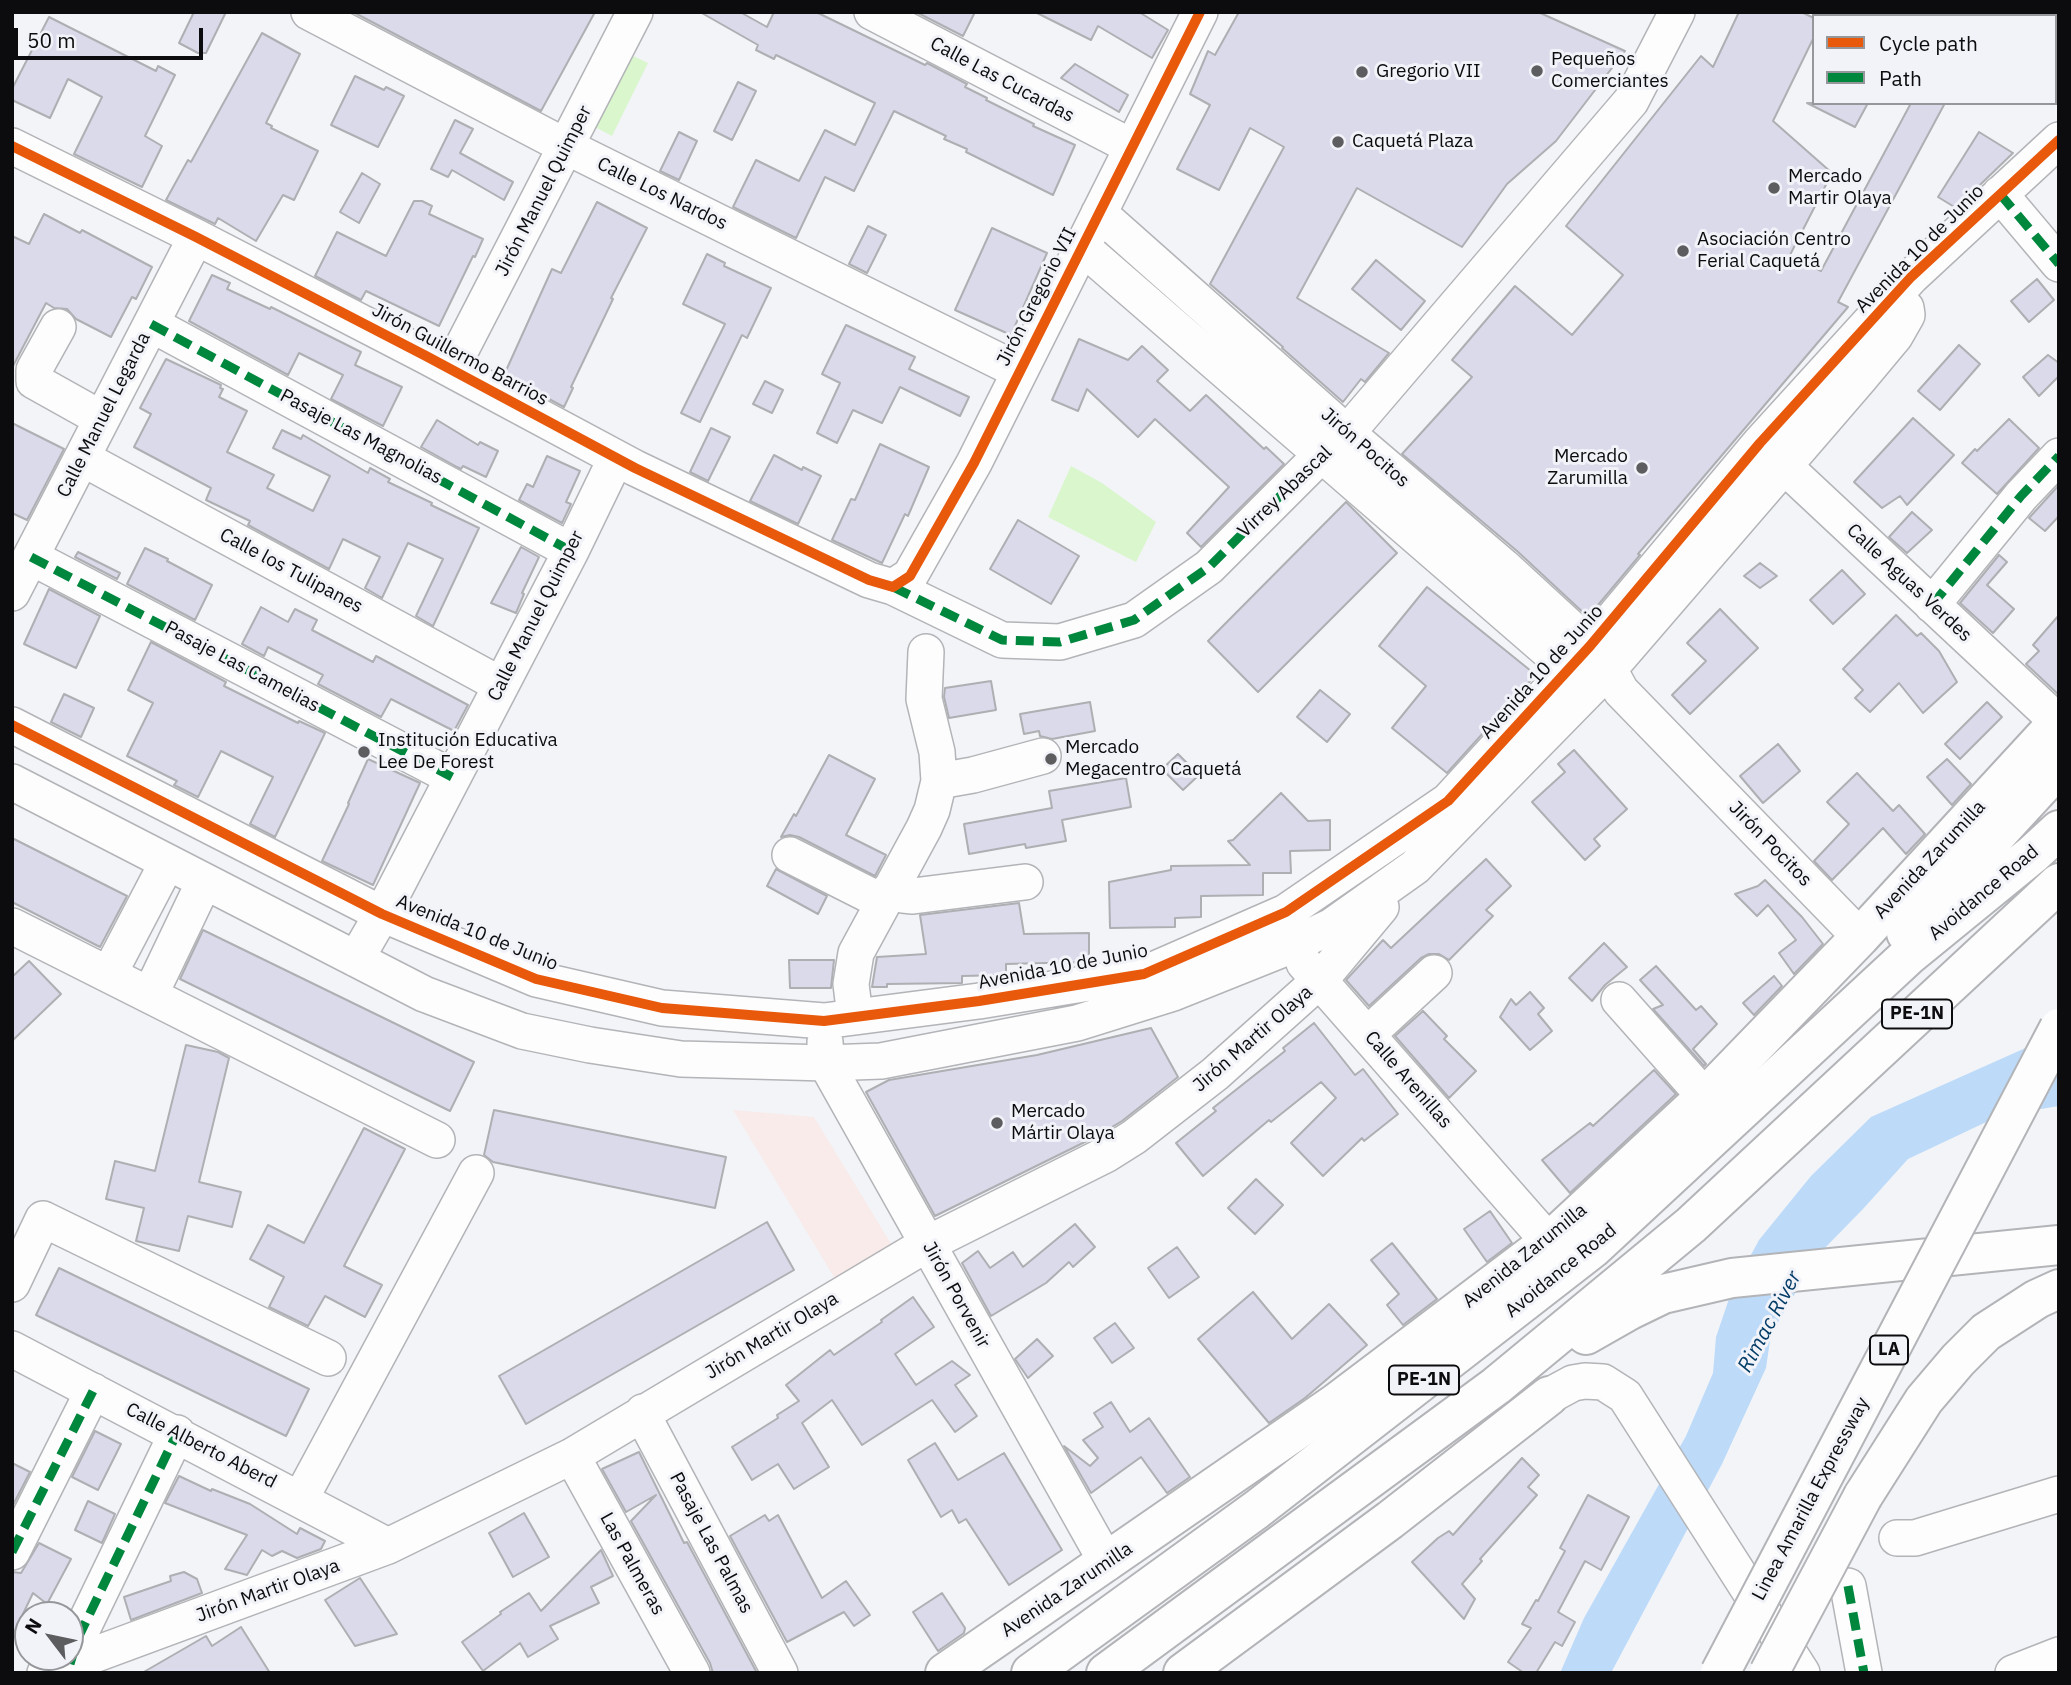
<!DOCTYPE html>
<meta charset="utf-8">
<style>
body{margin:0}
#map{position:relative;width:2071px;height:1685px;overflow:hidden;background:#f3f4f8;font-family:"IBM Plex Sans",sans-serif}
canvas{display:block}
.frame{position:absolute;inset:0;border:14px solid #0c0c0e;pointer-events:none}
.legend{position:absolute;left:1812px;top:14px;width:245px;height:91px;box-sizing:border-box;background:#f2f3f9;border:2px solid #96979b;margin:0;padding:9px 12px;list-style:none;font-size:21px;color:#0c0c0e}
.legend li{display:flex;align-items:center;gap:14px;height:35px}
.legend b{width:35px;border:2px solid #96979b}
.north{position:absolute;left:14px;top:1601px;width:70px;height:70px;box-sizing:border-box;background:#f2f3f9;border:2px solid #96979b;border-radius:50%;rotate:302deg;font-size:19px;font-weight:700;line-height:28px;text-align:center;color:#0c0c0e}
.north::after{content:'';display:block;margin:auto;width:24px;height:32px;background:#5d5d60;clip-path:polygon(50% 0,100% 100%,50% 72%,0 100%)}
.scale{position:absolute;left:14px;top:28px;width:189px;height:32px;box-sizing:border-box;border:4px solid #0c0c0e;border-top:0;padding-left:9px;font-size:21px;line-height:24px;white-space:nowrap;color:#0c0c0e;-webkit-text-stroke:5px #f2f3f9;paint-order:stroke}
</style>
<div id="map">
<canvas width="2071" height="1685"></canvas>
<div class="frame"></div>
<ul class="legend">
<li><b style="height:9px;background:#e8590c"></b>Cycle path</li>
<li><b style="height:9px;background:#00873e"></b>Path</li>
</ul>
<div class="north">N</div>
<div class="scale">50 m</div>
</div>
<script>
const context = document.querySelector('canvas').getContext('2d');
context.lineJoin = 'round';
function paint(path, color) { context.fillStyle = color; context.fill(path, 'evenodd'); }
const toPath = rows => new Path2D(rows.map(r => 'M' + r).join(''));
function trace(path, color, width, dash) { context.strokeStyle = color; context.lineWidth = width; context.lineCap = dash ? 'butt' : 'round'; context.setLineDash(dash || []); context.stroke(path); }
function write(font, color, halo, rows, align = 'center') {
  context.font = font + ' "IBM Plex Sans",sans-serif'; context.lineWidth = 6; context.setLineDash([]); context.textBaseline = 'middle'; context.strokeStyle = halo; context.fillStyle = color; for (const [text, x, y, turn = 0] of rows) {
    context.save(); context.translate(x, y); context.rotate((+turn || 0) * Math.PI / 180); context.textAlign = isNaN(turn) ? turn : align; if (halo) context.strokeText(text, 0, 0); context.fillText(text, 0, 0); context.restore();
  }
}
paint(toPath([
 [733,1110,814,1117,893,1247,837,1282]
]), '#f8ebe9');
paint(toPath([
 [629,54,648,63,612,136,593,126],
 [1071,466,1102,483,1156,522,1136,562,1048,517]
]), '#d9f6cd');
paint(toPath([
 [2059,1033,2059,1106,1999,1116,1908,1159,1863,1209,1818,1255,1771,1334,1766,1368,1722,1464,1611,1673,1560,1673,1584,1618,1686,1436,1713,1373,1716,1337,1732,1290,1759,1240,1811,1176,1871,1117]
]), '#bddbf9');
const building = toPath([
 [194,12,226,12,206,53,198,53,179,43,194,12],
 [353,12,595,12,541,111,353,12],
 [700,12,740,12,767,27,774,12,816,12,925,65,927,63,967,84,965,87,987,98,986,100,1034,124,1033,126,1075,145,1053,195,966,152,967,149,944,139,946,136,894,111,854,191,825,177,796,238,733,207,756,160,799,181,825,130,855,145,875,103,776,55,774,59,756,50,758,45,700,12],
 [916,12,975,12,963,36,916,12],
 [1035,12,1139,12,1168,30,1152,58,1098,26,1091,40,1035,12],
 [1239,12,1538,12,1625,51,1556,141,1507,184,1462,247,1357,188,1297,298,1389,353,1365,382,1361,379,1343,402,1282,348,1283,347,1210,284,1284,147,1250,128,1219,190,1177,169,1210,105,1190,94,1208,51,1215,55,1239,12],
 [1739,12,1801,12,1814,18,1814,37,1773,121,1832,173,1790,255,1821,271,1911,103,1945,103,1838,302,1848,307,1638,554,1640,555,1588,617,1517,551,1402,454,1472,377,1452,360,1515,286,1572,335,1623,275,1566,226,1701,56,1713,67,1739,12],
 [49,17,156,71,158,66,175,75,145,136,162,146,142,187,74,154,102,97,68,79,50,118,12,100,12,89,49,17],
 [262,33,300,54,266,123,272,126,271,128,318,151,294,200,283,195,256,241,218,218,215,224,166,200,188,160,191,162,262,33],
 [1075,64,1128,95,1119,112,1061,78,1075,64],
 [355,76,384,90,386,87,404,96,378,147,331,125,355,76],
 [738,82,756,91,732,140,714,131,738,82],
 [1807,103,1868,103,1855,127,1807,103],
 [455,120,473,129,460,153,513,182,504,200,452,170,448,177,431,169,455,120],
 [679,132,697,141,679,180,660,171,679,132],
 [1979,132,2013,153,1956,208,1938,197,1979,132],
 [362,173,380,184,359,223,340,212,362,173],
 [414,201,422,201,432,206,429,214,483,239,475,257,473,256,439,326,366,291,361,300,315,276,337,232,386,256,414,201],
 [597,202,647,228,611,298,613,299,571,387,573,388,564,407,504,375,552,269,561,273,597,202],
 [44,214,80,233,82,230,152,267,136,299,132,297,111,337,76,319,67,309,54,308,46,303,12,368,12,236,29,244,44,214],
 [868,226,886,235,867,273,849,264,868,226],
 [992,228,1047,253,1011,335,955,310,992,228],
 [707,254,725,263,724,266,771,288,747,338,742,335,700,422,681,413,725,324,683,304,707,254],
 [1376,260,1425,301,1401,330,1352,289,1376,260],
 [212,275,230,283,227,289,270,309,271,307,361,352,355,365,402,387,383,426,331,399,343,375,299,353,288,375,189,321,212,275],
 [2037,279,2054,300,2029,322,2011,301,2037,279],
 [846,325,915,357,909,369,969,397,960,416,900,387,882,423,853,410,837,443,817,433,840,383,822,374,846,325],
 [1079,339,1128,360,1142,346,1168,370,1157,381,1190,411,1206,395,1264,449,1266,447,1284,464,1201,547,1187,533,1229,487,1155,419,1138,437,1087,389,1078,411,1052,400,1079,339],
 [1959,345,1980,364,1940,410,1918,391,1959,345],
 [2048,355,2059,363,2059,376,2039,396,2023,377,2048,355],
 [166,359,221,385,220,388,223,389,219,397,247,411,227,452,274,475,267,488,313,511,330,476,273,448,282,430,301,439,303,435,368,473,370,468,390,479,388,482,432,503,431,505,479,528,433,626,416,616,443,559,408,543,382,598,365,588,380,557,343,539,329,569,248,525,250,521,206,500,211,488,134,447,151,414,140,408,166,359],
 [765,381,783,390,772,413,753,404,765,381],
 [1913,418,1954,455,1907,505,1900,496,1882,508,1854,482,1913,418],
 [2009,419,2039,448,1997,494,1962,463,1975,449,1977,451,2009,419],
 [437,420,478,445,480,442,498,451,486,477,463,466,461,469,457,467,421,447,437,420],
 [12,423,64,449,27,520,12,513,12,423],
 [711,428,730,437,708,481,690,472,711,428],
 [880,444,929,467,908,516,905,514,882,563,832,540,851,499,855,500,880,444],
 [774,455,802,470,803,467,821,476,798,524,750,501,774,455],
 [547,456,580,471,566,502,571,504,562,523,519,500,527,484,533,487,547,456],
 [2059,485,2059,516,2045,531,2029,518,2059,485],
 [1346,502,1397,553,1258,692,1208,641,1346,502],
 [1912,512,1932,530,1907,553,1889,537,1912,512],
 [1018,520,1079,556,1051,604,990,569,1018,520],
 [521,547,539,557,522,593,524,594,516,613,491,603,521,547],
 [145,548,168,559,167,561,212,585,195,620,127,584,145,548],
 [78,552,120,573,117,579,75,557,78,552],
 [1999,555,2007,562,1987,585,2014,609,1993,633,1960,603,1999,555],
 [1760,563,1777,576,1760,588,1744,576,1760,563],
 [1842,570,1865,594,1833,624,1810,600,1842,570],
 [1427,587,1531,671,1531,680,1447,773,1392,728,1426,686,1379,646,1427,587],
 [49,589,100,616,76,668,24,644,49,589],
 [261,607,288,622,295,609,317,620,312,630,373,662,376,656,468,705,454,731,391,699,381,717,318,684,323,675,268,647,264,656,242,644,261,607],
 [1720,609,1758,648,1690,714,1672,695,1706,661,1687,643,1720,609],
 [1896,615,1917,636,1921,633,1939,651,1957,682,1923,713,1899,683,1870,712,1855,698,1863,690,1843,669,1896,615],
 [2059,615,2059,695,2026,664,2039,651,2033,645,2059,615],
 [151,642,226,682,224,686,298,723,299,721,325,733,275,837,250,824,273,777,221,751,198,797,174,785,177,781,127,756,153,703,128,690,151,642],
 [991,681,996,710,949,718,944,697,945,688,991,681],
 [1320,690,1350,714,1327,742,1297,717,1320,690],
 [64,694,94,708,81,737,51,722,64,694],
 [1090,702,1095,731,1052,739,1040,736,1039,731,1024,734,1020,714,1090,702],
 [1987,702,2002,717,1960,759,1945,744,1987,702],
 [1778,744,1800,771,1763,803,1740,776,1778,744],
 [1574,750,1627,809,1594,839,1600,846,1585,860,1532,802,1565,772,1558,764,1574,750],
 [1178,754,1199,775,1183,790,1162,769,1178,754],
 [829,755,875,779,846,835,886,855,875,876,799,837,790,835,781,837,794,814,796,816,829,755],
 [368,759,420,783,373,885,322,861,349,804,348,803,368,759],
 [1947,759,1971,784,1952,805,1927,777,1947,759],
 [1857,773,1893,811,1899,805,1925,834,1906,854,1883,828,1832,880,1814,861,1849,824,1827,802,1857,773],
 [1126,778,1131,807,1062,820,1066,841,1026,848,1025,844,969,854,964,824,1052,808,1049,791,1126,778],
 [1281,793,1308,821,1330,820,1330,850,1290,851,1291,873,1263,873,1263,895,1201,896,1201,917,1175,918,1175,927,1110,928,1109,882,1171,870,1171,866,1250,865,1228,841,1233,840,1281,793],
 [12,838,127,896,100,947,12,902,12,838],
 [1486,859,1511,886,1486,910,1493,916,1449,960,1439,954,1429,954,1421,958,1369,1006,1346,980,1383,940,1391,948,1486,859],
 [776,869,827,896,818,914,767,886,776,869],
 [1765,880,1802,917,1823,944,1794,974,1779,953,1796,940,1768,905,1757,916,1735,894,1758,886,1765,880],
 [1019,903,1024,934,1089,933,1089,962,1006,964,1006,975,962,976,962,983,887,984,887,987,872,987,877,957,926,954,920,915,1019,903],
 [203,930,474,1062,450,1111,180,979,203,930],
 [1604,943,1627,967,1605,985,1592,1001,1569,978,1604,943],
 [789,960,834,960,831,988,790,988,789,960],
 [29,961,61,994,12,1041,12,977,29,961],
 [1656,966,1696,1010,1701,1006,1717,1024,1693,1049,1706,1064,1704,1066,1653,1009,1663,1005,1640,980,1656,966],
 [1774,976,1782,986,1754,1015,1743,1003,1774,976],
 [1530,992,1544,1008,1538,1014,1552,1031,1530,1050,1500,1017,1511,999,1516,1005,1530,992],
 [1423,1011,1447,1036,1444,1039,1476,1071,1449,1098,1395,1036,1423,1011],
 [1314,1023,1355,1075,1363,1069,1398,1114,1364,1141,1362,1138,1323,1176,1291,1143,1336,1098,1321,1082,1271,1122,1269,1120,1203,1176,1176,1143,1216,1111,1213,1108,1285,1051,1283,1048,1314,1023],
 [1151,1028,1178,1077,1122,1121,1097,1136,935,1216,866,1092,889,1080,1037,1055,1151,1028],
 [186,1045,218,1052,229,1058,199,1182,241,1192,232,1227,188,1216,179,1251,136,1241,144,1208,106,1199,115,1161,155,1171,186,1045],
 [1654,1070,1676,1094,1570,1193,1542,1160,1590,1123,1593,1126,1654,1070],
 [494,1110,726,1157,715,1208,493,1162,484,1155,494,1110],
 [364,1128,405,1149,344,1266,382,1285,365,1317,325,1296,308,1326,269,1307,284,1277,250,1259,268,1225,304,1243,364,1128],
 [1256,1179,1283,1205,1255,1234,1228,1208,1256,1179],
 [1490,1211,1512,1243,1487,1262,1464,1229,1490,1211],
 [767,1222,794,1270,526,1424,499,1376,767,1222],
 [1075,1224,1095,1247,1073,1267,1069,1262,1046,1283,991,1316,962,1263,978,1251,990,1268,1013,1252,1023,1267,1075,1224],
 [1392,1243,1437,1299,1403,1325,1387,1305,1399,1294,1371,1260,1392,1243],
 [1177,1247,1199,1277,1169,1298,1148,1268,1177,1247],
 [59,1268,309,1389,286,1436,36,1315,59,1268],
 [1253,1292,1292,1339,1329,1304,1367,1345,1305,1398,1269,1423,1198,1339,1253,1292],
 [913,1297,934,1327,895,1354,916,1385,952,1361,970,1375,955,1385,977,1416,955,1432,932,1400,862,1445,832,1400,802,1423,829,1467,794,1489,778,1464,752,1480,732,1447,778,1418,777,1415,799,1401,786,1385,830,1350,834,1355,882,1322,881,1320,913,1297],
 [1115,1323,1134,1348,1112,1363,1094,1338,1115,1323],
 [1037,1339,1053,1356,1028,1378,1015,1359,1037,1339],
 [1111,1402,1130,1432,1149,1418,1190,1477,1167,1493,1141,1457,1091,1493,1064,1446,1090,1466,1098,1458,1083,1440,1103,1427,1094,1413,1111,1402],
 [95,1431,121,1444,98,1490,72,1477,95,1431],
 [935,1443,958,1480,1004,1453,1062,1550,1009,1585,966,1519,959,1523,952,1510,941,1517,908,1460,935,1443],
 [639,1452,684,1543,687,1542,757,1673,713,1673,710,1663,631,1521,656,1495,626,1512,602,1469,639,1452],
 [1522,1458,1539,1475,1528,1487,1537,1495,1480,1559,1482,1561,1462,1584,1475,1599,1464,1619,1412,1562,1438,1538,1449,1531,1453,1535,1522,1458],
 [12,1463,30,1472,12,1507,12,1463],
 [179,1476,211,1491,212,1489,250,1504,297,1534,300,1528,325,1541,321,1549,297,1558,282,1551,272,1556,262,1550,247,1575,225,1569,247,1535,165,1503,179,1476],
 [1588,1495,1629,1517,1601,1570,1585,1561,1558,1612,1575,1622,1562,1646,1555,1642,1536,1673,1524,1673,1508,1662,1531,1628,1522,1624,1536,1600,1538,1601,1565,1551,1560,1548,1588,1495],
 [88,1501,115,1514,102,1543,75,1530,88,1501],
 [524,1513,549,1557,513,1577,489,1533,524,1513],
 [765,1515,769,1521,778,1515,822,1598,846,1581,870,1615,854,1626,844,1612,787,1642,730,1536,765,1515],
 [39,1543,71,1559,47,1604,33,1593,12,1637,12,1572,21,1573,39,1543],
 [601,1550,613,1576,591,1587,599,1603,550,1626,558,1639,528,1657,520,1643,483,1671,462,1642,501,1614,500,1612,529,1593,541,1611,601,1550],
 [184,1572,197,1579,202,1593,131,1620,124,1597,171,1581,170,1576,184,1572],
 [360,1578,397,1634,355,1646,325,1600,360,1578],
 [942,1593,965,1628,964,1633,938,1651,913,1612,942,1593],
 [241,1627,270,1673,142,1673,206,1636,212,1646,241,1627]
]);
paint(building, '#dadaeb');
trace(building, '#aeafb2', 2);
const minor = toPath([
 [309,12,567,147,1019,371],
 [872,12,1132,147],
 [1944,12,1951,16],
 [2055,68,2059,70],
 [12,146,196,237,426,356,635,468,869,580,893,587,1002,640,1060,642,1134,620,1209,567,1322,454,1347,433,1631,101,1677,12],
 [2000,194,2059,264],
 [1099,213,1347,433,1503,566,1590,646,1609,669,1621,691,1860,937],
 [1082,247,1569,669,1590,680],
 [151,324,571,551],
 [58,327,34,370,34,381,102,419],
 [451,369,635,12],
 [1767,450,2058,722],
 [82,458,501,685],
 [31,557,452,777],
 [893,587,910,576,974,463,1200,12],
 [12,593,196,237],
 [1932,605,2021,496,2059,456],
 [12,725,382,914,536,979,662,1008,824,1021,979,1001,1144,974,1286,912,1448,801,1590,646,1760,443,1911,277,2059,140],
 [939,781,973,775,1043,756],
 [12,782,424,994,522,1031,590,1045,681,1059,826,1063,881,1061,1077,1023,1173,993,1288,947,1332,926,1415,867,1609,669,1860,378,1895,336,1907,315,1906,308,1894,296],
 [790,855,883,902],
 [890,889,903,895,913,896,1025,882],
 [12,926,437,1140],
 [356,959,382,914,571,551,616,458],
 [1304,963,1549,1242],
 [109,974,167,863],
 [150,995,204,882],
 [1619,1000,1705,1097],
 [855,1017,851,984,856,953,924,828,932,810,939,781,937,752,924,699,926,652],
 [1368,1034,1434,973],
 [825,1042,826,1063,1107,1563],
 [12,1284,43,1219,328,1358],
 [12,1349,388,1546],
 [1549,1396,1573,1383,1585,1381,1603,1382,1625,1396,1802,1673],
 [643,1412,650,1429,780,1673],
 [572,1456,692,1673],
 [301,1498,476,1173],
 [1897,1538,1915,1538,2059,1494],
 [12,1552,93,1391],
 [1848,1586,1864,1673],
 [70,1664,78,1638,177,1433],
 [45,1673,388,1546,572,1456,927,1244,1107,1154,1134,1137,1215,1074,1320,980,1381,907],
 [2013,1673,2059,1655]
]);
const major = toPath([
 [945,1673,1336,1403,1549,1242,1705,1097,1860,937,2059,721],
 [1183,1673,1390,1520,1549,1396]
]);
const highway = toPath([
 [1906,933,2059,767],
 [1586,1335,1630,1310,1663,1294,1732,1278,2059,1245],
 [1863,1496,1924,1400,1958,1360,1986,1332,2037,1299,2059,1289],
 [1031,1673,1256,1510,1592,1249,1908,956,2033,854,2059,830],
 [1106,1673,1496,1386,1691,1225,2059,883]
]);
trace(minor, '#b3b4b7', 38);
trace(major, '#b3b4b7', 42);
trace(highway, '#b3b4b7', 42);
trace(minor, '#fdfdfe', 35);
trace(major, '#fdfdfe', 38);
trace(highway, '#fdfdfe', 38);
const highwayBridge = toPath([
 [1720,1673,2059,1028],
 [1769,1673,1863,1496]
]);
trace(highwayBridge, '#b3b4b7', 42, []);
trace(highwayBridge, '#fdfdfe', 38);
trace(toPath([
 [2000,194,2059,264],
 [151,324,571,551],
 [31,557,452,777],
 [893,587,1002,640,1060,642,1134,620,1209,567,1322,454],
 [1932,605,2021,496,2059,456],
 [12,1552,93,1391],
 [1848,1586,1864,1673],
 [70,1664,78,1638,177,1433]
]), '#00873e', 9, [18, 9]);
trace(toPath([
 [12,146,196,237,426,356,635,468,869,580,893,587,910,576,974,463,1200,12],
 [12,725,382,914,536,979,662,1008,824,1021,979,1001,1144,974,1286,912,1448,801,1590,646,1760,443,1911,277,2059,140]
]), '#e8590c', 10);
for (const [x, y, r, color] of [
 [1537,71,7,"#5d5d60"],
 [1362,72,7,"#5d5d60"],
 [1338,142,7,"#5d5d60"],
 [1774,188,7,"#5d5d60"],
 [1683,251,7,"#5d5d60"],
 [1642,468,7,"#5d5d60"],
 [364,752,7,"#5d5d60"],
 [1051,759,7,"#5d5d60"],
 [997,1123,7,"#5d5d60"]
]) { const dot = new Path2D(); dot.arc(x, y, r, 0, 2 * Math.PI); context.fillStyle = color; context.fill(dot); trace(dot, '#f2f3f9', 2.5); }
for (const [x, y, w] of [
 [1917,1014,70],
 [1889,1350,38],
 [1424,1380,70]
]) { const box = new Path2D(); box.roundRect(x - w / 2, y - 14.5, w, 29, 5); context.fillStyle = '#f2f3f9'; context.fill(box); trace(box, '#0c0c0e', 2); }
write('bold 18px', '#0c0c0e', null, [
 ["PE-1N",1917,1014],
 ["LA",1889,1350],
 ["PE-1N",1424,1380]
]);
write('19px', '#0c0c0e', '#f2f3f9', [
 ["Pequeños",1551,60],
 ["Comerciantes",1551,82],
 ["Gregorio VII",1376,72],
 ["Caquetá Plaza",1352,142],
 ["Mercado",1788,177],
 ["Martir Olaya",1788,199],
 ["Asociación Centro",1697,240],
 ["Ferial Caquetá",1697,262],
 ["Mercado",1628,457,"right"],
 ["Zarumilla",1628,479,"right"],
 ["Institución Educativa",378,741],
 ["Lee De Forest",378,763],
 ["Mercado",1065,748],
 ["Megacentro Caquetá",1065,770],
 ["Mercado",1011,1112],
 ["Mártir Olaya",1011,1134]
], 'left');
write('19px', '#0c0c0e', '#f2f3f9', [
 ["Calle Las Cucardas",1002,80,28],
 ["Jirón Manuel Quimper",544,191,-63],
 ["Calle Los Nardos",662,194,26],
 ["Avenida 10 de Junio",1920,249,-45],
 ["Jirón Gregorio VII",1037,297,-63],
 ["Jirón Guillermo Barrios",460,355,28],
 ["Calle Manuel Legarda",104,415,-63],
 ["Pasaje Las Magnolias",361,437,28],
 ["Jirón Pocitos",1365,448,41],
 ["Virrey Abascal",1285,492,-44],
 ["Calle los Tulipanes",291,571,28],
 ["Calle Aguas Verdes",1909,583,43],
 ["Calle Manuel Quimper",536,616,-63],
 ["Pasaje Las Camelias",242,667,28],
 ["Avenida 10 de Junio",1542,672,-48],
 ["Jirón Pocitos",1770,844,46],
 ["Avenida Zarumilla",1930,860,-47],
 ["Avoidance Road",1984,893,-40],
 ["Avenida 10 de Junio",477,933,22],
 ["Avenida 10 de Junio",1063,967,-11],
 ["Jirón Martir Olaya",1253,1039,-41],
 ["Calle Arenillas",1408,1080,49],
 ["Avenida Zarumilla",1525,1256,-39],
 ["Avoidance Road",1561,1271,-39],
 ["Jirón Porvenir",956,1295,61],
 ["Jirón Martir Olaya",772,1336,-31],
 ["Calle Alberto Aberd",201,1446,27],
 ["Linea Amarilla Expressway",1811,1499,-62],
 ["Pasaje Las Palmas",711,1543,62],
 ["Las Palmeras",632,1564,61],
 ["Avenida Zarumilla",1067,1590,-34],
 ["Jirón Martir Olaya",268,1591,-20]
]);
write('italic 21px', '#033c66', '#f2f3f9', [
 ["Rimac River",1770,1322,-62]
]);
</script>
